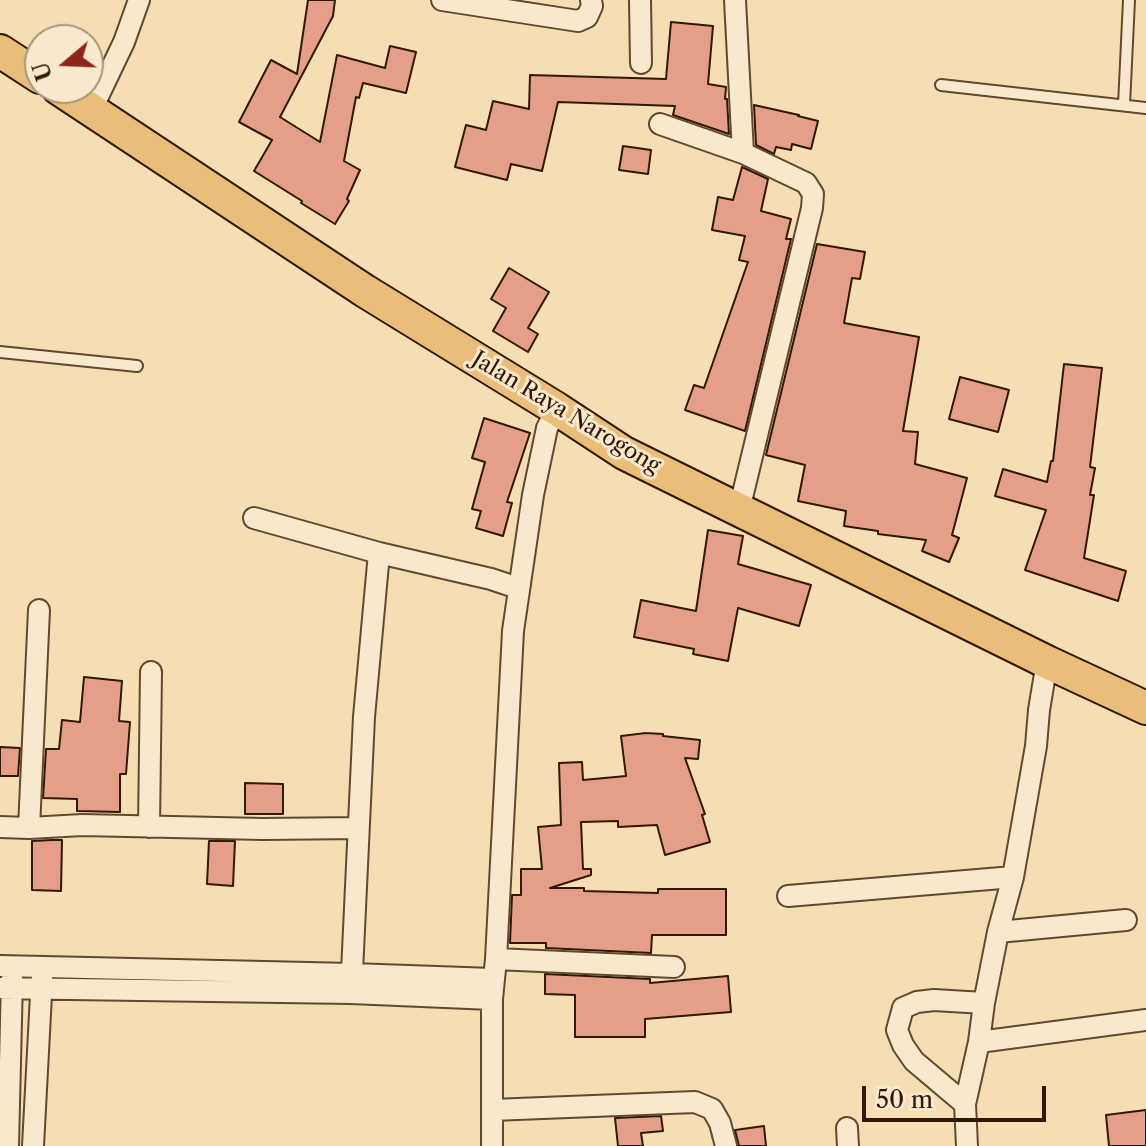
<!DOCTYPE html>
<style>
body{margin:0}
#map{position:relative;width:1146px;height:1146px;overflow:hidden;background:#f5ddb4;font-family:"Libre Caslon Text",serif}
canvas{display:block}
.north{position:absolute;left:24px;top:24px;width:80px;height:80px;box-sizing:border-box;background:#f8e9ce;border:2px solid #a8957d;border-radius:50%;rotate:251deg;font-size:22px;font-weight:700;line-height:32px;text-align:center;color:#301804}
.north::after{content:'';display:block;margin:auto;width:28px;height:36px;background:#8f2418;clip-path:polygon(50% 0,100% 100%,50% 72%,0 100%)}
.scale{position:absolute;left:862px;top:1086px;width:184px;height:36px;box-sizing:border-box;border:4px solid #301804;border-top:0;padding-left:10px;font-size:24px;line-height:28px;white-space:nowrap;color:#301804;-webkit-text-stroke:6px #f8e9ce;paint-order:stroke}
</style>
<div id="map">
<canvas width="1146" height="1146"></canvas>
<div class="north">U</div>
<div class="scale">50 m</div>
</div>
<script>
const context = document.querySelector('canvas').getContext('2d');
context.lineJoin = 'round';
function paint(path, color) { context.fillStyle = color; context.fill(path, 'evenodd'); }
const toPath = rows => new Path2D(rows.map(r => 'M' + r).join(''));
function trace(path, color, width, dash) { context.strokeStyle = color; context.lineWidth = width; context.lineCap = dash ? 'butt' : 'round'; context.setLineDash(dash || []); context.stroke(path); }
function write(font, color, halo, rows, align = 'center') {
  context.font = font + ' "Libre Caslon Text",serif'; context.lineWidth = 6; context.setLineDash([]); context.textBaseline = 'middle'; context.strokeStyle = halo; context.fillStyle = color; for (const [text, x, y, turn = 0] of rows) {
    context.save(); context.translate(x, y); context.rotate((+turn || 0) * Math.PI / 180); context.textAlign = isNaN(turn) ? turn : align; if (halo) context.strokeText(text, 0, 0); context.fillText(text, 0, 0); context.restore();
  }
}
const building = toPath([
 [308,0,335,0,333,16,280,117,320,142,337,55,385,68,390,46,416,52,406,93,363,83,359,98,356,97,344,161,360,170,347,199,349,201,335,224,301,203,302,201,254,171,272,140,239,122,271,60,297,74,308,0],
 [671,22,713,26,708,84,726,87,725,99,727,99,729,134,673,115,675,106,558,102,542,171,511,164,507,180,455,167,466,125,486,130,493,101,529,109,530,75,666,79,671,22],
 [754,105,799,115,798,116,818,121,811,149,792,144,791,150,776,147,774,154,756,145,754,105],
 [623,146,651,150,648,174,619,170,623,146],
 [742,167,768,179,761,211,791,219,786,239,791,239,745,431,685,410,694,385,704,388,748,262,739,260,745,236,712,230,718,197,733,200,742,167],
 [817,244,865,252,860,279,852,278,844,323,919,337,903,431,918,432,915,464,967,478,952,535,959,538,949,562,922,551,926,540,878,534,878,531,844,526,846,511,798,501,805,465,766,455,817,244],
 [509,268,549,292,528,328,538,334,528,352,493,331,506,308,491,299,509,268],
 [1064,364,1102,368,1090,467,1095,468,1090,495,1094,495,1084,558,1126,571,1118,601,1025,570,1046,510,995,496,1003,469,1047,482,1051,461,1053,461,1064,364],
 [960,377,1009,390,998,432,949,419,960,377],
 [484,418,530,433,507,502,512,503,503,536,476,528,481,511,472,509,485,462,472,458,484,418],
 [708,530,743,536,738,564,811,585,799,626,738,608,728,661,693,654,694,649,634,637,641,600,696,611,708,530],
 [84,677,122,681,119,721,130,722,126,774,120,774,120,812,77,811,77,799,43,798,46,749,59,749,62,720,80,722,84,677],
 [646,733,663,734,663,736,700,740,698,759,685,758,705,814,702,815,710,842,665,855,657,825,618,827,618,821,581,822,583,869,591,869,591,875,550,888,584,888,584,891,658,893,658,889,726,889,726,935,652,935,651,953,546,948,546,943,510,943,512,895,521,895,521,869,542,869,538,827,561,825,559,763,582,762,583,780,626,776,621,736,646,733],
 [0,747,20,748,18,776,0,776,0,747],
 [245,783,283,784,283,814,245,814,245,783],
 [52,840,62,840,61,891,32,890,32,841,52,840],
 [209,841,235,841,233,886,207,884,209,841],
 [545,974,650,979,650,983,728,976,731,1012,645,1019,645,1037,575,1037,575,995,545,994,545,974],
 [1146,1110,1146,1146,1109,1146,1106,1115,1146,1110],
 [661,1116,663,1131,641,1133,643,1146,618,1146,615,1118,661,1116],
 [764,1126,766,1146,739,1146,735,1130,764,1126]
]);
paint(building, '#e59f89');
trace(building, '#301804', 2);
const lane = toPath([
 [941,85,1146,108],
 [1124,105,1129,0],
 [0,352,137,366]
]);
const street = toPath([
 [442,0,578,21,587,17,592,6,591,0],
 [640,0,641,63],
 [735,0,743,153],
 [92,109,124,42,139,0],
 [660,124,743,153,806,183,813,194,812,208,739,510],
 [254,518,379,553,364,717,351,993],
 [379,553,491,579,518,588],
 [0,827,29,828,82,825,263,829,358,828],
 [149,827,151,672],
 [29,828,39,610],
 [788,896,1013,877],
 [998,932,1126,920],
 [496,959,674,967],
 [0,966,352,974,493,979],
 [0,988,351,993,492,999],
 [979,1042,1146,1020],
 [965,1104,914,1061,903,1045,897,1030,903,1008,917,1002,934,1000,984,1003,998,932,1013,877,1036,746,1039,710,1047,662],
 [492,1110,695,1102,712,1109,720,1123,726,1146],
 [847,1128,848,1146],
 [8,1146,12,978],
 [33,1146,42,976],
 [492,1146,492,999,496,959,513,631,533,495,547,428,557,409],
 [967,1146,965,1104,979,1042,984,1003]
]);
const primary = toPath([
 [0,51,40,77],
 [58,88,365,291,557,409,624,453,1047,662,1146,708]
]);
trace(lane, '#614930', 14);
trace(street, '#614930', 24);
trace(primary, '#301804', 36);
trace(lane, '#f8e9ce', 10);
trace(street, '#f8e9ce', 20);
trace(primary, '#eabe7a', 32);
write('22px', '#301804', '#f8e9ce', [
 ["Jalan Raya Narogong",566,413,31]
]);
</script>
